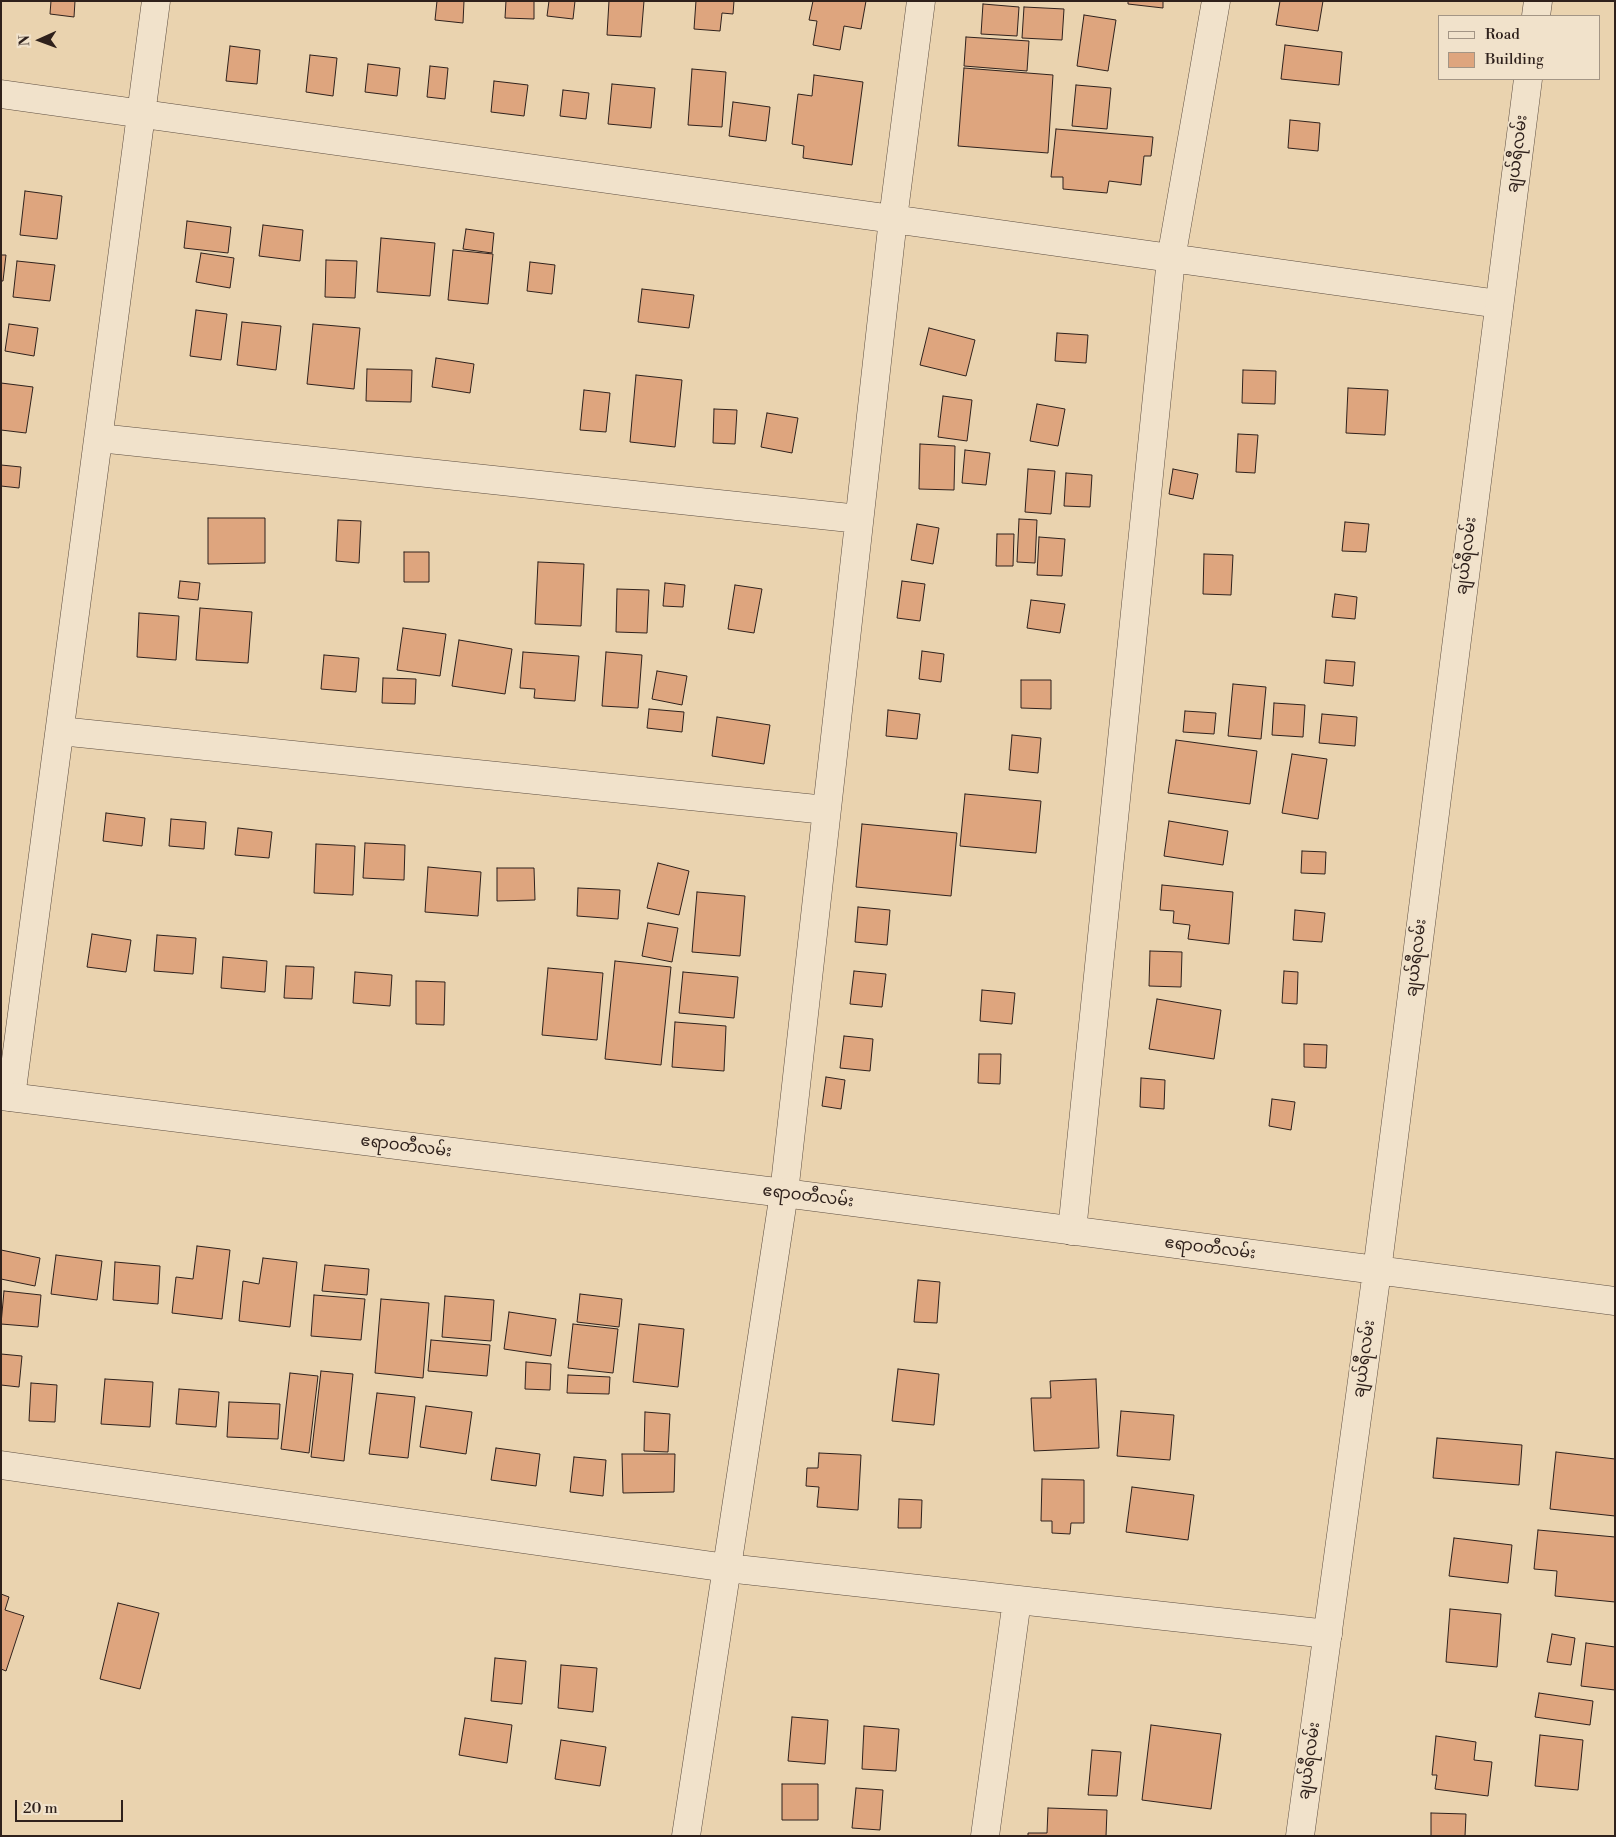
<!DOCTYPE html>
<meta charset="utf-8">
<style>
body{margin:0}
#map{position:relative;width:1616px;height:1837px;overflow:hidden;background:#ead3af;font-family:"Libre Bodoni",serif}
canvas{display:block}
.frame{position:absolute;inset:0;border:2px solid #2f211c;pointer-events:none}
.legend{position:absolute;left:1438px;top:15px;width:162px;height:65px;box-sizing:border-box;background:#f1e2cb;border:1px solid #a39585;margin:0;padding:6px 9px;list-style:none;font-size:15px;color:#2f211c}
.legend li{display:flex;align-items:center;gap:10px;height:25px}
.legend b{width:25px;border:1px solid #a39585}
.north{position:absolute;left:15px;top:15px;width:50px;height:50px;-webkit-text-stroke:4px #f1e2cb;paint-order:stroke;rotate:268deg;font-size:14px;font-weight:700;line-height:20px;text-align:center;color:#2f211c}
.north::after{content:'';display:block;margin:auto;width:18px;height:22px;background:#2f211c;clip-path:polygon(50% 0,100% 100%,50% 72%,0 100%)}
.scale{position:absolute;left:15px;top:1800px;width:108px;height:22px;box-sizing:border-box;border:2px solid #2f211c;border-top:0;padding-left:6px;font-size:15px;line-height:18px;white-space:nowrap;color:#2f211c;-webkit-text-stroke:4px #f1e2cb;paint-order:stroke}
</style>
<div id="map">
<canvas width="1616" height="1837"></canvas>
<div class="frame"></div>
<ul class="legend">
<li><b style="height:6px;background:#f1e2cb"></b>Road</li>
<li><b style="height:14px;background:#dea57e"></b>Building</li>
</ul>
<div class="north">N</div>
<div class="scale">20 m</div>
</div>
<script>
const context = document.querySelector('canvas').getContext('2d');
context.lineJoin = 'round';
function paint(path, color) { context.fillStyle = color; context.fill(path, 'evenodd'); }
const toPath = rows => new Path2D(rows.map(r => 'M' + r).join(''));
function trace(path, color, width, dash) { context.strokeStyle = color; context.lineWidth = width; context.lineCap = dash ? 'butt' : 'round'; context.setLineDash(dash || []); context.stroke(path); }
function write(font, color, halo, rows, align = 'center') {
  context.font = font + ' "Libre Bodoni","Noto Sans Myanmar",serif'; context.lineWidth = 4; context.setLineDash([]); context.textBaseline = 'middle'; context.strokeStyle = halo; context.fillStyle = color; for (const [text, x, y, turn = 0] of rows) {
    context.save(); context.translate(x, y); context.rotate((+turn || 0) * Math.PI / 180); context.textAlign = isNaN(turn) ? turn : align; if (halo) context.strokeText(text, 0, 0); context.fillText(text, 0, 0); context.restore();
  }
}
const building = toPath([
 [51,1,75,1,74,17,50,14,51,1],
 [437,1,464,1,463,23,435,20,437,1],
 [506,1,534,1,534,19,505,18,506,1],
 [549,1,575,1,573,19,547,16,549,1],
 [609,1,644,1,641,37,607,35,609,1],
 [696,1,734,1,733,14,722,13,720,31,694,29,696,1],
 [813,1,866,1,861,29,844,26,840,50,813,45,817,21,809,20,813,1],
 [1128,1,1163,1,1163,8,1128,4,1128,1],
 [1280,1,1323,1,1318,31,1276,25,1280,1],
 [983,4,1019,7,1017,36,981,34,983,4],
 [1024,7,1064,9,1062,40,1022,38,1024,7],
 [1084,15,1116,20,1108,71,1077,66,1084,15],
 [966,37,1029,41,1027,71,964,66,966,37],
 [1285,45,1342,52,1339,85,1281,79,1285,45],
 [230,46,260,50,257,84,226,81,230,46],
 [310,55,337,58,333,96,306,92,310,55],
 [368,64,400,68,397,96,365,92,368,64],
 [430,66,448,68,445,99,427,97,430,66],
 [964,68,1053,75,1048,153,958,146,964,68],
 [692,69,726,72,722,127,688,125,692,69],
 [814,75,863,82,852,165,803,158,804,146,792,144,798,94,812,96,814,75],
 [494,81,528,85,524,116,491,112,494,81],
 [612,84,655,88,651,128,608,124,612,84],
 [1076,85,1111,88,1107,129,1072,126,1076,85],
 [563,90,589,93,586,119,560,116,563,90],
 [733,102,770,107,766,141,729,136,733,102],
 [1290,120,1320,123,1318,151,1288,148,1290,120],
 [1056,129,1153,137,1151,156,1144,156,1141,185,1109,181,1107,193,1063,189,1063,177,1051,177,1056,129],
 [25,191,62,196,57,239,20,235,25,191],
 [187,221,231,227,228,253,184,248,187,221],
 [263,225,303,230,300,261,259,256,263,225],
 [466,229,494,233,492,253,463,249,466,229],
 [381,238,435,243,430,296,377,292,381,238],
 [453,250,493,254,488,304,448,300,453,250],
 [201,253,234,258,230,288,196,282,201,253],
 [1,255,6,255,3,281,1,281,1,255],
 [326,260,357,261,355,298,325,297,326,260],
 [17,261,55,265,50,301,13,297,17,261],
 [530,262,555,265,552,294,527,291,530,262],
 [642,289,694,295,689,328,638,322,642,289],
 [196,310,227,314,221,360,190,356,196,310],
 [242,322,281,326,276,370,237,365,242,322],
 [9,324,38,328,34,356,5,351,9,324],
 [313,324,360,328,354,389,307,384,313,324],
 [929,328,975,340,966,376,920,365,929,328],
 [1057,333,1088,335,1086,363,1055,361,1057,333],
 [436,358,474,364,470,393,432,387,436,358],
 [367,369,412,370,411,402,366,401,367,369],
 [1243,370,1276,371,1275,404,1242,403,1243,370],
 [636,375,682,380,675,447,630,442,636,375],
 [1,383,33,387,26,433,1,430,1,383],
 [1348,388,1388,390,1385,435,1346,433,1348,388],
 [584,390,610,393,606,432,580,430,584,390],
 [943,396,972,400,967,441,938,437,943,396],
 [1037,404,1065,409,1058,446,1030,441,1037,404],
 [714,409,737,410,735,444,713,443,714,409],
 [767,413,798,418,792,453,761,447,767,413],
 [1238,434,1258,435,1255,473,1236,472,1238,434],
 [920,444,955,446,954,490,919,489,920,444],
 [965,450,990,453,986,485,962,483,965,450],
 [1,465,21,467,19,488,1,486,1,465],
 [1028,469,1055,471,1051,514,1025,512,1028,469],
 [1173,469,1198,474,1193,499,1169,494,1173,469],
 [1066,473,1092,475,1090,507,1064,506,1066,473],
 [208,518,265,518,265,563,208,564,208,518],
 [1019,519,1037,520,1035,563,1017,562,1019,519],
 [338,520,361,521,359,563,336,561,338,520],
 [1345,522,1369,524,1366,552,1342,551,1345,522],
 [917,524,939,528,933,564,911,560,917,524],
 [997,534,1014,534,1013,566,996,566,997,534],
 [1039,537,1065,539,1062,576,1037,575,1039,537],
 [404,552,429,552,429,582,404,582,404,552],
 [1204,554,1233,555,1231,595,1203,594,1204,554],
 [538,562,584,564,581,626,535,624,538,562],
 [180,581,200,583,198,600,178,598,180,581],
 [902,581,925,584,920,621,897,618,902,581],
 [665,583,685,585,683,607,663,606,665,583],
 [735,585,762,589,754,633,728,629,735,585],
 [617,589,649,590,647,633,616,632,617,589],
 [1335,594,1357,597,1355,619,1332,617,1335,594],
 [1031,600,1065,604,1060,633,1027,628,1031,600],
 [200,608,252,612,248,663,196,660,200,608],
 [139,613,179,616,176,660,137,657,139,613],
 [403,628,446,634,440,676,397,670,403,628],
 [459,640,512,649,505,694,452,686,459,640],
 [922,651,944,654,941,682,919,679,922,651],
 [523,652,579,656,575,701,534,698,535,689,520,688,523,652],
 [606,652,642,655,638,708,602,706,606,652],
 [324,655,359,658,356,692,321,689,324,655],
 [1326,660,1355,662,1353,686,1324,683,1326,660],
 [657,671,687,676,682,705,652,699,657,671],
 [383,678,416,679,415,704,382,703,383,678],
 [1021,680,1051,680,1051,709,1021,708,1021,680],
 [1233,684,1266,687,1261,739,1228,736,1233,684],
 [1274,703,1305,705,1303,737,1272,735,1274,703],
 [649,709,684,712,682,732,647,728,649,709],
 [888,710,920,714,917,739,886,736,888,710],
 [1185,711,1216,713,1214,734,1183,732,1185,711],
 [1322,714,1357,717,1355,746,1319,743,1322,714],
 [717,717,770,725,764,764,712,756,717,717],
 [1012,735,1041,738,1038,773,1009,770,1012,735],
 [1176,740,1257,751,1250,804,1168,793,1176,740],
 [1292,754,1327,759,1318,819,1282,813,1292,754],
 [965,794,1041,801,1036,853,960,846,965,794],
 [106,813,145,818,142,846,103,841,106,813],
 [171,819,206,822,204,849,169,846,171,819],
 [1169,821,1228,831,1223,865,1164,856,1169,821],
 [862,824,957,833,951,896,856,887,862,824],
 [238,828,272,832,269,858,235,855,238,828],
 [365,843,405,845,404,880,363,878,365,843],
 [316,844,355,846,353,895,314,893,316,844],
 [1302,851,1326,852,1325,874,1301,873,1302,851],
 [658,863,689,871,679,915,647,908,658,863],
 [428,867,481,872,478,916,425,912,428,867],
 [497,868,534,868,535,900,497,901,497,868],
 [1162,885,1233,892,1229,944,1188,939,1190,925,1173,923,1174,911,1160,910,1162,885],
 [578,888,620,890,618,919,577,916,578,888],
 [697,892,745,896,740,956,692,952,697,892],
 [858,907,890,910,887,945,855,942,858,907],
 [1295,910,1325,913,1322,942,1293,940,1295,910],
 [648,923,678,928,672,962,642,956,648,923],
 [92,934,131,940,126,972,87,967,92,934],
 [157,935,196,938,193,974,154,971,157,935],
 [1150,951,1182,952,1181,987,1149,986,1150,951],
 [223,957,267,961,265,992,221,988,223,957],
 [615,961,671,967,661,1065,605,1059,615,961],
 [286,966,314,967,312,999,284,998,286,966],
 [548,968,603,973,597,1040,542,1035,548,968],
 [854,971,886,974,882,1007,850,1004,854,971],
 [1284,971,1298,972,1297,1004,1282,1003,1284,971],
 [355,972,392,975,390,1006,353,1003,355,972],
 [683,972,738,977,734,1018,679,1013,683,972],
 [416,981,445,982,444,1025,416,1024,416,981],
 [982,990,1015,993,1012,1024,980,1021,982,990],
 [1157,999,1221,1010,1214,1059,1149,1049,1157,999],
 [675,1022,726,1026,724,1071,672,1067,675,1022],
 [844,1036,873,1039,870,1071,840,1068,844,1036],
 [1304,1044,1327,1045,1326,1068,1304,1067,1304,1044],
 [979,1054,1001,1054,1000,1084,978,1083,979,1054],
 [826,1077,845,1080,841,1109,822,1106,826,1077],
 [1141,1078,1165,1080,1164,1109,1140,1107,1141,1078],
 [1272,1099,1295,1102,1291,1130,1269,1126,1272,1099],
 [197,1246,230,1250,222,1319,172,1313,176,1277,193,1279,197,1246],
 [1,1250,40,1258,35,1286,1,1279,1,1250],
 [56,1255,102,1261,97,1300,51,1294,56,1255],
 [263,1258,297,1262,290,1327,239,1321,243,1281,259,1284,263,1258],
 [115,1262,160,1266,158,1304,113,1300,115,1262],
 [325,1265,369,1269,367,1295,322,1291,325,1265],
 [918,1280,940,1282,937,1323,914,1322,918,1280],
 [4,1291,41,1295,38,1327,1,1324,4,1291],
 [580,1294,622,1299,619,1327,577,1322,580,1294],
 [314,1295,365,1299,361,1340,311,1336,314,1295],
 [445,1296,494,1300,491,1341,442,1337,445,1296],
 [381,1299,429,1303,423,1378,375,1373,381,1299],
 [509,1312,556,1319,551,1356,504,1349,509,1312],
 [573,1324,618,1329,613,1373,568,1368,573,1324],
 [639,1324,684,1329,678,1387,633,1382,639,1324],
 [431,1340,490,1345,487,1376,428,1371,431,1340],
 [1,1354,22,1356,19,1387,1,1385,1,1354],
 [526,1362,551,1364,550,1390,525,1389,526,1362],
 [898,1369,939,1374,934,1425,892,1421,898,1369],
 [321,1371,353,1374,344,1461,311,1457,321,1371],
 [290,1373,318,1376,309,1453,281,1449,290,1373],
 [568,1375,610,1377,609,1394,567,1393,568,1375],
 [105,1379,153,1382,150,1427,101,1424,105,1379],
 [1096,1379,1099,1448,1034,1451,1031,1398,1051,1398,1050,1381,1096,1379],
 [31,1383,57,1385,55,1422,29,1421,31,1383],
 [179,1389,219,1392,216,1427,176,1424,179,1389],
 [377,1393,415,1397,408,1458,369,1454,377,1393],
 [229,1402,280,1404,278,1439,227,1437,229,1402],
 [426,1406,472,1412,466,1454,420,1447,426,1406],
 [1121,1411,1174,1415,1170,1460,1117,1456,1121,1411],
 [645,1412,670,1414,668,1452,644,1451,645,1412],
 [1437,1438,1522,1445,1519,1485,1433,1478,1437,1438],
 [496,1448,540,1454,536,1486,491,1480,496,1448],
 [1556,1452,1615,1459,1615,1516,1550,1509,1556,1452],
 [819,1453,861,1455,858,1510,817,1507,819,1487,806,1486,807,1468,818,1468,819,1453],
 [622,1454,675,1454,674,1492,623,1493,622,1454],
 [574,1457,606,1460,603,1496,570,1492,574,1457],
 [1042,1479,1084,1480,1084,1523,1071,1523,1070,1534,1052,1533,1052,1521,1041,1521,1042,1479],
 [1132,1487,1194,1495,1188,1540,1126,1532,1132,1487],
 [899,1499,922,1500,921,1528,898,1528,899,1499],
 [1538,1530,1615,1537,1615,1602,1555,1596,1557,1571,1534,1569,1538,1530],
 [1454,1538,1512,1545,1508,1583,1449,1576,1454,1538],
 [1,1594,9,1597,5,1610,24,1616,6,1671,1,1669,1,1594],
 [118,1603,159,1613,140,1689,100,1679,118,1603],
 [1450,1609,1501,1614,1497,1667,1446,1662,1450,1609],
 [1552,1634,1575,1638,1571,1665,1547,1662,1552,1634],
 [1586,1643,1615,1647,1615,1690,1581,1686,1586,1643],
 [495,1658,526,1661,522,1704,491,1701,495,1658],
 [561,1665,597,1668,593,1712,558,1708,561,1665],
 [1539,1693,1593,1701,1590,1725,1535,1717,1539,1693],
 [792,1717,828,1720,825,1764,788,1761,792,1717],
 [465,1718,512,1725,507,1763,459,1755,465,1718],
 [1151,1725,1221,1734,1211,1809,1142,1800,1151,1725],
 [864,1726,899,1729,896,1771,862,1769,864,1726],
 [1540,1735,1583,1740,1578,1790,1535,1786,1540,1735],
 [1436,1736,1476,1742,1474,1760,1492,1762,1488,1796,1435,1789,1437,1775,1432,1775,1436,1736],
 [561,1740,606,1747,600,1786,555,1779,561,1740],
 [1092,1750,1121,1752,1117,1796,1088,1795,1092,1750],
 [782,1784,818,1784,818,1820,782,1820,782,1784],
 [856,1788,883,1790,880,1830,852,1828,856,1788],
 [1048,1808,1107,1810,1106,1836,1028,1836,1028,1833,1047,1833,1048,1808],
 [1431,1813,1466,1814,1465,1836,1431,1836,1431,1813]
]);
paint(building, '#dea57e');
trace(building, '#2f211c', 1);
const minor = toPath([
 [1,94,1499,304],
 [99,438,859,519],
 [60,731,826,810],
 [11,1097,156,1],
 [1072,1231,1171,259,1216,1],
 [1,1465,727,1568,1328,1634],
 [686,1836,784,1193,893,219,921,1],
 [985,1836,1017,1600]
]);
const tertiary = toPath([
 [1536,16,1538,1],
 [1,1096,784,1193,1615,1301],
 [1300,1836,1377,1271,1528,79]
]);
trace(minor, '#5e4e41', 29);
trace(tertiary, '#5e4e41', 29);
trace(minor, '#f1e2cb', 28);
trace(tertiary, '#f1e2cb', 28);
write('16px', '#2f211c', '#f1e2cb', [
 ["ချယ်ရီလမ်း",1518,154,-83],
 ["ချယ်ရီလမ်း",1467,556,-83],
 ["ချယ်ရီလမ်း",1417,958,-83],
 ["ဧရာဝတီလမ်း",406,1147,7],
 ["ဧရာဝတီလမ်း",808,1197,7],
 ["ဧရာဝတီလမ်း",1210,1249,7],
 ["ချယ်ရီလမ်း",1365,1359,-82],
 ["ချယ်ရီလမ်း",1310,1761,-82]
]);
</script>
